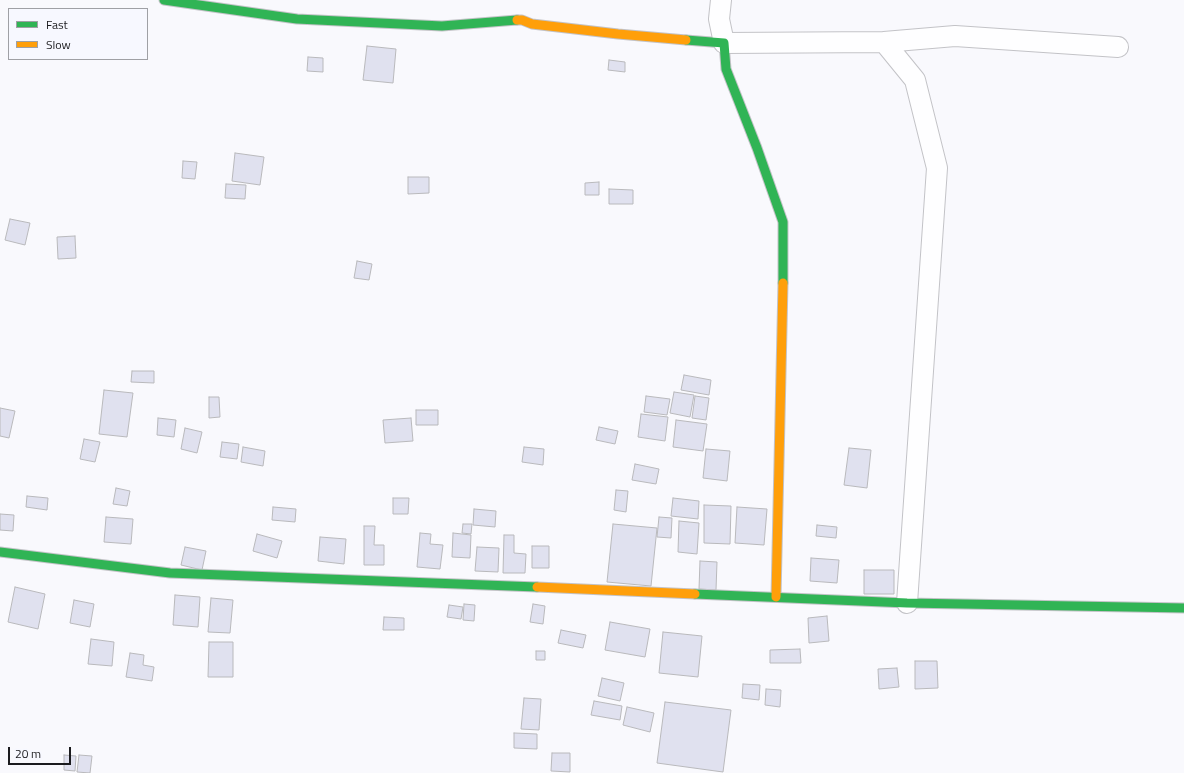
<!DOCTYPE html>
<style>
body{margin:0}
#map{position:relative;width:1184px;height:773px;overflow:hidden;background:#f9f9fd;font-family:"Titillium Web",sans-serif}
canvas{display:block}
.legend{position:absolute;left:8px;top:8px;width:140px;height:52px;box-sizing:border-box;background:#f7f8ff;border:1px solid #9fa0a5;margin:0;padding:5px 7px;list-style:none;font-size:12px;color:#1b1b1e}
.legend li{display:flex;align-items:center;gap:8px;height:20px}
.legend b{width:20px;border:1px solid #9fa0a5}
.scale{position:absolute;left:8px;top:747px;width:63px;height:18px;box-sizing:border-box;border:2px solid #1b1b1e;border-top:0;padding-left:5px;font-size:12px;line-height:14px;white-space:nowrap;color:#1b1b1e;-webkit-text-stroke:3px #f7f8ff;paint-order:stroke}
</style>
<div id="map">
<canvas width="1184" height="773"></canvas>
<ul class="legend">
<li><b style="height:5px;background:#30b455"></b>Fast</li>
<li><b style="height:5px;background:#ff9f0a"></b>Slow</li>
</ul>
<div class="scale">20 m</div>
</div>
<script>
const context = document.querySelector('canvas').getContext('2d');
context.lineJoin = 'round';
function paint(path, color) { context.fillStyle = color; context.fill(path, 'evenodd'); }
const toPath = rows => new Path2D(rows.map(r => 'M' + r).join(''));
function trace(path, color, width, dash) { context.strokeStyle = color; context.lineWidth = width; context.lineCap = dash ? 'butt' : 'round'; context.setLineDash(dash || []); context.stroke(path); }
const building = toPath([
 [367,46,396,49,393,83,363,80,367,46],
 [308,57,323,58,323,72,307,71,308,57],
 [609,60,625,62,625,72,608,70,609,60],
 [235,153,264,157,260,185,232,181,235,153],
 [183,161,197,162,195,179,182,178,183,161],
 [408,177,429,177,429,193,408,194,408,177],
 [599,182,599,195,585,195,585,183,599,182],
 [226,184,246,185,245,199,225,198,226,184],
 [609,189,633,190,633,204,609,204,609,189],
 [10,219,30,223,25,245,5,240,10,219],
 [75,236,76,258,58,259,57,237,75,236],
 [357,261,372,264,369,280,354,278,357,261],
 [132,371,154,371,154,383,131,382,132,371],
 [684,375,711,380,709,395,681,390,684,375],
 [104,390,133,393,127,437,99,434,104,390],
 [674,392,694,395,690,417,670,413,674,392],
 [646,396,670,399,667,415,644,412,646,396],
 [695,396,709,398,706,420,692,418,695,396],
 [209,397,219,397,220,417,209,418,209,397],
 [0,408,15,411,9,438,0,436,0,408],
 [416,410,438,410,438,425,416,425,416,410],
 [641,414,668,417,665,441,638,437,641,414],
 [158,418,176,420,174,437,157,435,158,418],
 [411,418,413,441,385,443,383,420,411,418],
 [676,420,707,424,703,451,673,447,676,420],
 [599,427,618,431,615,444,596,440,599,427],
 [185,428,202,432,197,453,181,449,185,428],
 [84,439,100,442,95,462,80,459,84,439],
 [222,442,239,444,237,459,220,457,222,442],
 [243,447,265,451,263,466,241,462,243,447],
 [524,447,544,449,543,465,522,462,524,447],
 [849,448,871,450,867,488,844,485,849,448],
 [706,449,730,451,727,481,703,478,706,449],
 [635,464,659,469,656,484,632,480,635,464],
 [116,488,130,491,127,506,113,504,116,488],
 [616,490,628,491,626,512,614,510,616,490],
 [27,496,48,498,47,510,26,507,27,496],
 [393,498,409,498,408,514,393,514,393,498],
 [673,498,699,501,698,519,671,516,673,498],
 [704,505,731,506,730,544,704,543,704,505],
 [273,507,296,509,295,522,272,520,273,507],
 [737,507,767,509,764,545,735,543,737,507],
 [474,509,496,511,495,527,473,525,474,509],
 [0,514,14,515,13,531,0,530,0,514],
 [106,517,133,519,131,544,104,542,106,517],
 [659,517,672,518,671,538,657,537,659,517],
 [679,521,699,523,697,554,678,552,679,521],
 [463,524,472,524,471,534,462,533,463,524],
 [613,524,657,528,651,586,607,582,613,524],
 [817,525,837,527,836,538,816,536,817,525],
 [364,526,375,526,374,545,384,545,384,565,364,565,364,526],
 [420,533,431,534,430,544,443,545,440,569,417,567,420,533],
 [453,533,471,535,470,558,452,557,453,533],
 [257,534,282,541,277,558,253,551,257,534],
 [504,535,514,535,514,553,526,554,525,573,503,573,504,535],
 [320,537,346,539,344,564,318,561,320,537],
 [532,546,549,546,549,568,532,568,532,546],
 [185,547,206,551,202,570,181,565,185,547],
 [477,547,499,548,498,572,475,571,477,547],
 [811,558,839,560,837,583,810,581,811,558],
 [700,561,717,562,716,590,699,589,700,561],
 [864,570,894,570,894,594,864,594,864,570],
 [15,587,45,594,38,629,8,622,15,587],
 [175,595,200,597,198,627,173,625,175,595],
 [211,598,233,600,230,633,208,632,211,598],
 [74,600,94,604,90,627,70,623,74,600],
 [464,604,475,605,474,621,463,620,464,604],
 [533,604,545,606,543,624,530,622,533,604],
 [449,605,463,607,461,619,447,617,449,605],
 [827,616,829,641,809,643,808,618,827,616],
 [384,617,404,618,404,630,383,630,384,617],
 [610,622,650,629,645,657,605,650,610,622],
 [561,630,586,635,583,648,558,643,561,630],
 [663,632,702,636,698,677,659,673,663,632],
 [91,639,114,642,112,666,88,664,91,639],
 [209,642,233,642,233,677,208,677,209,642],
 [800,649,801,663,770,663,770,650,800,649],
 [536,651,545,651,545,660,536,660,536,651],
 [130,653,144,655,143,665,154,667,152,681,126,677,130,653],
 [915,661,937,661,938,688,915,689,915,661],
 [897,668,899,687,879,689,878,669,897,668],
 [602,678,624,683,620,701,598,696,602,678],
 [743,684,760,685,759,700,742,698,743,684],
 [766,689,781,690,780,707,765,705,766,689],
 [524,698,541,699,539,730,521,729,524,698],
 [594,701,622,706,620,720,591,715,594,701],
 [665,702,731,710,723,772,657,763,665,702],
 [627,707,654,713,650,732,623,725,627,707],
 [514,733,537,734,537,749,514,748,514,733],
 [552,753,570,753,570,772,551,771,552,753],
 [64,755,76,756,75,771,64,770,64,755],
 [79,755,92,756,90,773,77,772,79,755]
]);
paint(building, '#e0e1ef');
trace(building, '#b9b9bc', 1);
const street = toPath([
 [721,0,719,19,724,43,884,42,915,80,937,168,907,603],
 [884,42,955,36,1118,47]
]);
const fast = toPath([
 [164,0,297,19,442,26,517,20],
 [686,40,724,43,726,69,757,148,783,222,783,283],
 [0,552,170,573,537,587],
 [695,594,907,603,1184,608]
]);
const slow = toPath([
 [517,20,522,20,532,24,618,34,686,40],
 [537,587,695,594],
 [776,597,783,283]
]);
trace(street, '#c3c3c7', 22);
trace(fast, '#c3c3c7', 11);
trace(slow, '#c3c3c7', 11);
trace(street, '#fefeff', 20);
trace(fast, '#30b455', 9);
trace(slow, '#ff9f0a', 9);
</script>
